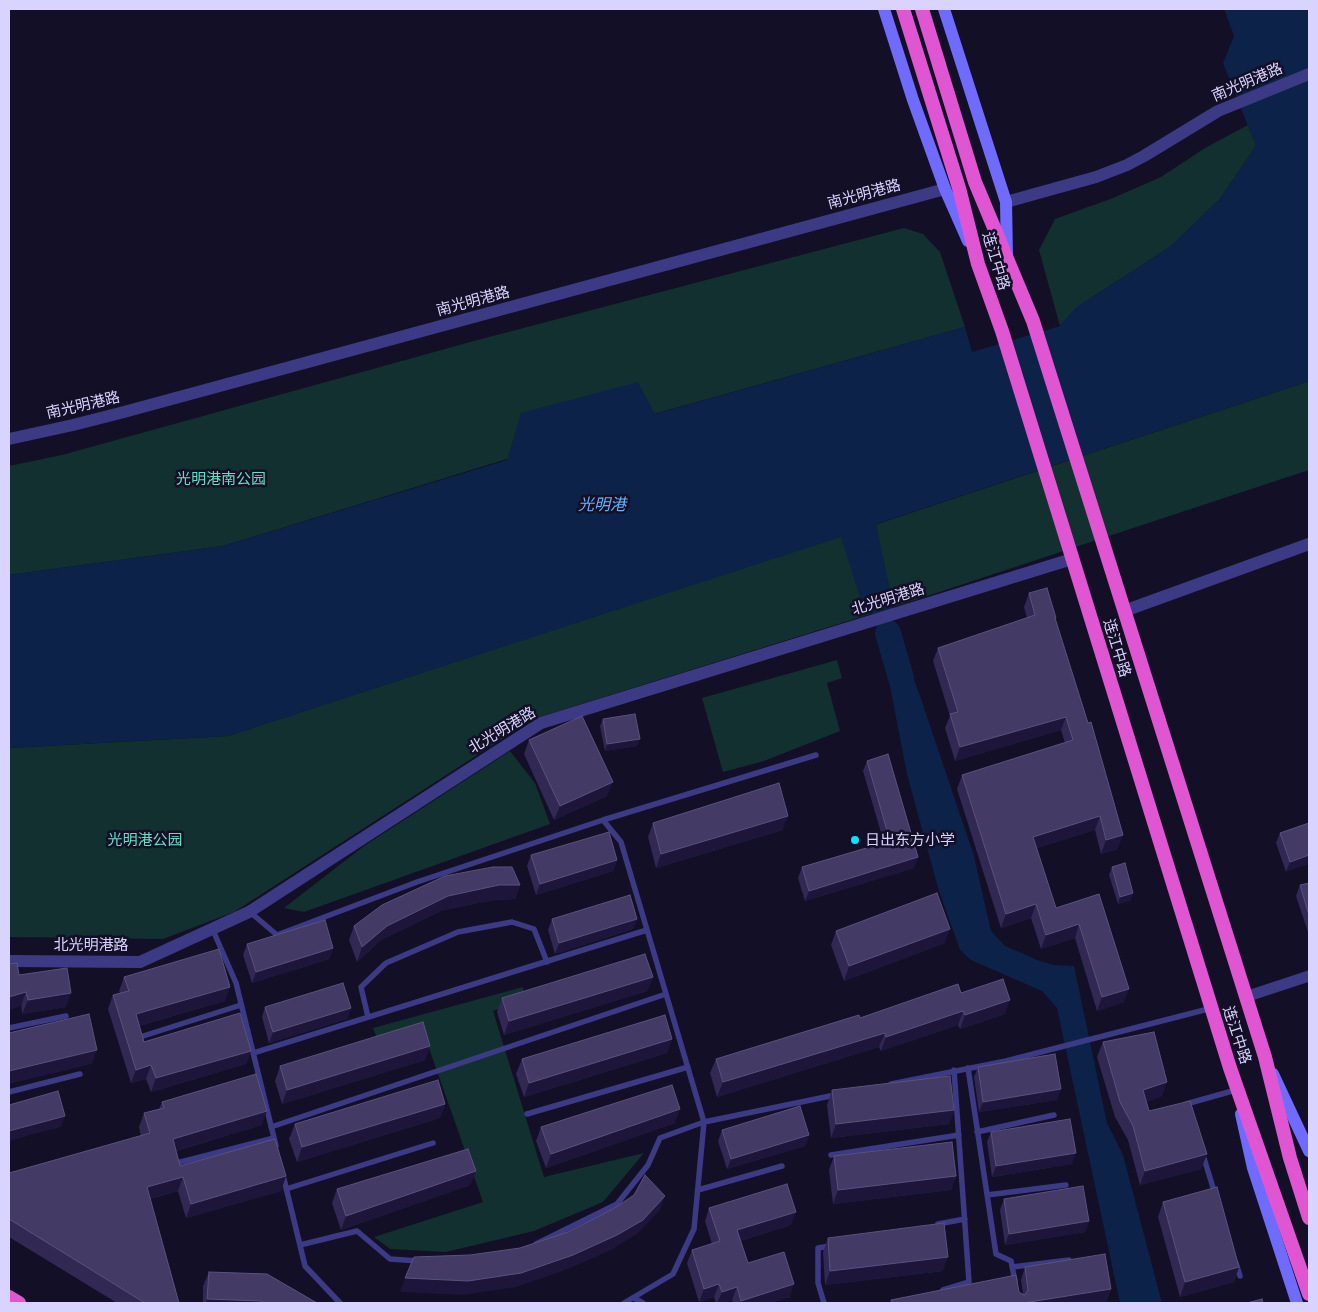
<!DOCTYPE html>
<meta charset="utf-8">
<style>
body{margin:0}
#map{position:relative;width:1318px;height:1312px;overflow:hidden;background:#130f26;font-family:Commissioner,sans-serif}
canvas{display:block}
.frame{position:absolute;inset:0;border:10px solid #d9d4ff;pointer-events:none}
</style>
<div id="map">
<canvas width="1318" height="1312"></canvas>
<div class="frame"></div>
</div>
<script>
const context = document.querySelector('canvas').getContext('2d');
context.lineJoin = 'round';
function paint(path, color) { context.fillStyle = color; context.fill(path, 'evenodd'); }
const toPath = rows => new Path2D(rows.map(r => 'M' + r).join(''));
function trace(path, color, width, dash) { context.strokeStyle = color; context.lineWidth = width; context.lineCap = dash ? 'butt' : 'round'; context.setLineDash(dash || []); context.stroke(path); }
function write(font, color, halo, rows, align = 'center') {
  context.font = font + ' Commissioner,"Noto Sans SC",sans-serif'; context.lineWidth = 5; context.setLineDash([]); context.textBaseline = 'middle'; context.strokeStyle = halo; context.fillStyle = color; for (const [text, x, y, turn = 0] of rows) {
    context.save(); context.translate(x, y); context.rotate((+turn || 0) * Math.PI / 180); context.textAlign = isNaN(turn) ? turn : align; if (halo) context.strokeText(text, 0, 0); context.fillText(text, 0, 0); context.restore();
  }
}
paint(toPath([
 [1248,125,1256,146,1219,200,1170,247,1077,307,1060,326,1039,250,1055,219,1113,198,1161,177,1205,148],
 [904,228,923,234,940,252,965,327,654,414,223,546,9,575,9,466,62,455,474,341],
 [1309,381,1309,470,906,603,533,719,234,912,163,939,9,937,9,748,228,736,841,536],
 [837,660,842,678,827,683,840,731,764,761,723,772,702,698],
 [510,751,535,783,550,824,304,912,284,908,364,846],
 [523,987,524,999,493,1011,544,1177,644,1153,603,1202,534,1231,446,1252,390,1249,374,1237,483,1202,423,1031,379,1043,373,1028]
]), '#12302f');
paint(toPath([
 [1224,9,1309,9,1309,381,876,524,891,594,862,604,841,537,228,736,9,748,9,575,223,546,507,460,521,413,638,382,655,414,965,327,972,352,1060,326,1077,307,1170,247,1219,200,1256,146,1223,63,1234,36],
 [891,643,903,649,920,696,974,856,991,931,1005,946,1040,961,1054,965,1074,966,1107,1123,1123,1155,1162,1303,1120,1303,1057,1008,1042,991,971,960,960,950,938,888,907,774,884,655]
]), '#0c2248');
trace(toPath([
 [870,563,880,604],
 [888,633,901,678]
]), '#0c2248', 26);
trace(toPath([
 [603,820,816,755],
 [250,912,277,935,417,882,603,820,621,842,704,1122,835,1095],
 [212,928,236,983,276,1146],
 [368,1017,361,987,386,963,458,932,512,922,534,929,547,962],
 [9,1028,66,1016],
 [140,1037,241,1005],
 [253,1053,647,930],
 [968,1068,996,1254,1011,1261,1015,1281],
 [891,1084,1006,1061,1212,1008],
 [9,1092,80,1074],
 [1187,1106,1186,1104,1236,1090],
 [527,1114,688,1067],
 [271,1127,666,994],
 [977,1132,1054,1115],
 [831,1155,959,1135],
 [1203,1155,1215,1194],
 [177,1163,274,1138],
 [283,1175,305,1266,340,1303],
 [286,1189,433,1143],
 [698,1190,782,1166],
 [987,1195,1066,1185],
 [938,1224,965,1219],
 [536,1244,617,1204,648,1165,660,1138,704,1122,694,1229,673,1274,624,1303],
 [300,1245,357,1231,390,1259,419,1261],
 [1236,1263,1240,1276],
 [1012,1267,1069,1260],
 [943,1290,969,1282,954,1070],
 [634,1298,643,1303],
 [824,1303,818,1283,818,1248,830,1246]
]), '#3d3a85', 5.5);
trace(toPath([
 [1245,997,1309,976]
]), '#3d3a85', 11);
trace(toPath([
 [1006,202,1096,177,1127,165,1144,156,1218,111,1309,74],
 [9,439,73,425,124,412,945,189],
 [1124,611,1309,544],
 [9,961,140,962,249,912,541,723,1072,559]
]), '#3d3a85', 12);
trace(toPath([
 [884,9,913,100,945,189,968,241],
 [944,9,1006,202,1007,257],
 [1273,1074,1309,1151],
 [1241,1114,1253,1168,1297,1303]
]), '#6f6bff', 12);
trace(toPath([
 [903,9,959,188,978,264,1002,331,1230,1068,1309,1294],
 [922,9,975,182,1033,321,1265,1057,1290,1158,1309,1218],
 [9,1297,19,1303]
]), '#e055d1', 14);
paint(toPath([
 [1029,593,1055,620,1118,849,1101,854,1095,830,1037,848,1056,908,1099,894,1124,1002,1097,1011,1075,938,1041,949,1031,918,1001,928,957,789,962,775,1065,743,1061,730,955,761,945,728,950,716,933,661,938,648,1027,618,1024,607],
 [603,719,637,746,605,751,600,726],
 [529,740,607,796,554,820,524,754],
 [867,761,918,857,914,868,805,901,798,878,802,867,884,843,863,771],
 [653,823,783,830,656,868,648,837],
 [1309,823,1286,872,1276,843,1280,833],
 [531,855,617,860,613,871,536,895,527,866],
 [1112,867,1131,900,1118,904,1109,875],
 [1309,883,1309,932,1308,932,1296,896,1300,885],
 [520,885,515,899,494,900,443,910,381,940,357,962,349,940,354,926],
 [552,919,637,919,633,929,555,954,548,930],
 [836,931,945,943,844,981,831,945],
 [247,944,333,948,329,959,252,983,243,955],
 [19,975,66,1007,22,1014],
 [124,977,225,1001,139,1026,144,1042,251,1051,246,1064,151,1092,146,1079,131,1083,108,1009,113,995,120,993,119,991],
 [653,977,647,991,504,1035,497,1012,502,998],
 [961,993,1005,1014,960,1029,958,1025,881,1051,879,1047,717,1097,710,1073,716,1059,860,1018],
 [265,1007,351,1008,347,1019,269,1043,262,1017],
 [672,1039,667,1053,524,1097,516,1074,522,1059],
 [1103,1042,1162,1096,1146,1102,1149,1111,1207,1154,1201,1169,1140,1185,1128,1140,1115,1117,1097,1057],
 [430,1046,425,1060,282,1104,275,1081,280,1066],
 [978,1067,1057,1100,979,1112,974,1077],
 [832,1090,954,1110,949,1124,831,1138,827,1105],
 [162,1102,262,1125,176,1151,180,1166,286,1176,281,1191,186,1218,178,1191,150,1199,179,1303,117,1303,9,1237,9,1173,141,1136,139,1127,144,1113,159,1109],
 [445,1104,440,1118,297,1162,289,1139,295,1124],
 [675,1123,546,1168,536,1141,541,1127],
 [722,1130,809,1135,805,1146,727,1169,718,1141],
 [991,1132,1072,1164,992,1177,987,1142],
 [834,1156,956,1176,951,1190,833,1204,829,1170],
 [476,1171,470,1185,341,1230,332,1203,337,1189],
 [1004,1199,1089,1221,1085,1232,1005,1245,1000,1210],
 [1163,1202,1239,1267,1234,1282,1180,1297,1158,1217],
 [709,1208,791,1225,740,1241,748,1263,790,1297,770,1303,733,1303,732,1300,721,1303,716,1303,714,1297,699,1302,687,1263,692,1250,712,1244,705,1221],
 [828,1238,943,1271,825,1285,823,1252],
 [1025,1267,1111,1289,1106,1302,1097,1303,890,1303,891,1300,1019,1292,1023,1294,1021,1280],
 [209,1272,317,1303,203,1303,203,1286]
]), '#312854');
paint(toPath([
 [1066,717,1061,730,955,761,960,747],
 [640,739,637,746,605,751,607,744],
 [613,782,607,796,554,820,560,806],
 [788,816,783,830,656,868,661,854],
 [1100,816,1095,830,1028,851,1033,837],
 [1123,835,1118,849,1101,854,1106,840],
 [1309,855,1309,864,1286,872,1290,862],
 [918,857,914,868,805,901,809,891],
 [617,860,613,871,536,895,540,884],
 [499,885,520,885,515,899,494,900,443,910,381,940,357,962,362,947,387,926,448,896],
 [1133,893,1131,900,1118,904,1120,897],
 [1036,904,1031,918,1001,928,1006,914],
 [637,919,633,929,555,954,559,943],
 [1079,924,1075,938,1041,949,1046,935],
 [950,929,945,943,844,981,849,966],
 [333,948,329,959,252,983,256,972],
 [653,977,647,991,504,1035,509,1021],
 [230,987,225,1001,131,1028,136,1014],
 [1129,989,1124,1002,1097,1011,1102,997],
 [26,992,21,1006,9,1010,9,997],
 [71,993,66,1007,22,1014,28,1000],
 [1010,1000,1005,1014,960,1029,965,1015],
 [351,1008,347,1019,269,1043,273,1032],
 [963,1011,958,1025,881,1051,886,1037],
 [885,1033,879,1047,717,1097,723,1082],
 [672,1039,667,1053,524,1097,529,1083],
 [430,1046,425,1060,282,1104,287,1090],
 [97,1050,92,1064,9,1084,9,1071],
 [251,1051,246,1064,151,1092,156,1078],
 [151,1065,146,1079,131,1083,136,1070],
 [1167,1082,1162,1096,1138,1105,1143,1090],
 [1061,1089,1057,1100,979,1112,983,1102],
 [445,1104,440,1118,297,1162,302,1147],
 [680,1109,675,1123,546,1168,551,1154],
 [954,1110,949,1124,831,1138,836,1124],
 [267,1111,262,1125,168,1153,173,1139],
 [65,1116,61,1127,9,1141,9,1131],
 [809,1135,805,1146,727,1169,731,1159],
 [1076,1153,1072,1164,992,1177,996,1166],
 [1207,1154,1201,1169,1140,1185,1145,1171],
 [476,1171,470,1185,341,1230,346,1216],
 [286,1176,281,1191,186,1218,191,1204],
 [956,1176,951,1190,833,1204,838,1190],
 [183,1177,178,1191,141,1201,147,1187],
 [665,1196,660,1210,637,1234,611,1250,568,1269,516,1287,463,1295,400,1292,405,1278,617,1235],
 [796,1212,791,1225,733,1243,737,1230],
 [1089,1221,1085,1232,1005,1245,1009,1234],
 [948,1257,943,1271,825,1285,830,1271],
 [1239,1267,1234,1282,1180,1297,1185,1282],
 [719,1284,714,1297,699,1302,704,1289],
 [794,1284,790,1297,770,1303,741,1303,741,1301],
 [737,1287,732,1300,721,1303,717,1303,722,1292],
 [1111,1289,1106,1302,1097,1303,1023,1303],
 [207,1299,261,1301,261,1303,206,1303]
]), '#1d163a');
const building = toPath([
 [1047,588,1056,618,1055,618,1088,723,1091,722,1123,835,1106,840,1100,816,1033,837,1056,908,1099,894,1129,989,1102,997,1079,924,1046,935,1036,904,1006,914,962,775,1073,740,1066,717,960,747,950,714,958,712,938,648,1035,615,1029,593,1047,588],
 [635,714,640,739,607,744,603,719,635,714],
 [582,716,613,782,560,806,529,740,582,716],
 [888,754,918,857,809,891,802,867,890,841,867,761,888,754],
 [779,783,788,816,661,854,653,823,779,783],
 [1309,823,1309,855,1290,862,1280,833,1309,823],
 [609,832,617,860,540,884,531,855,609,832],
 [1125,863,1133,893,1120,897,1112,867,1125,863],
 [493,867,512,867,520,885,499,885,448,896,387,926,362,947,354,926,382,905,445,876,493,867],
 [1309,883,1309,915,1300,885,1309,883],
 [937,893,950,929,849,966,836,931,937,893],
 [630,895,637,919,559,943,552,919,630,895],
 [325,920,333,948,256,972,247,944,325,920],
 [219,949,230,987,136,1014,144,1042,240,1013,251,1051,156,1078,151,1065,136,1070,113,995,129,991,124,977,219,949],
 [645,954,653,977,509,1021,502,998,645,954],
 [17,963,19,975,67,968,71,993,28,1000,26,992,9,997,9,964,17,963],
 [1003,979,1010,1000,965,1015,963,1011,886,1037,885,1033,723,1082,716,1059,859,1015,860,1018,958,984,961,993,1003,979],
 [343,983,351,1008,273,1032,265,1007,343,983],
 [89,1014,97,1050,9,1071,9,1033,89,1014],
 [665,1015,672,1039,529,1083,522,1059,665,1015],
 [423,1022,430,1046,287,1090,280,1066,423,1022],
 [1154,1032,1167,1082,1143,1090,1149,1111,1190,1101,1207,1154,1145,1171,1133,1126,1120,1102,1103,1042,1154,1032],
 [1055,1054,1061,1089,983,1102,978,1067,1055,1054],
 [256,1074,267,1111,173,1139,180,1166,275,1139,286,1176,191,1204,183,1177,147,1187,179,1303,145,1303,9,1219,9,1173,150,1133,144,1113,164,1108,162,1102,256,1074],
 [950,1076,954,1110,836,1124,832,1090,950,1076],
 [438,1080,445,1104,302,1147,295,1124,438,1080],
 [672,1085,680,1109,551,1154,541,1127,672,1085],
 [58,1091,65,1116,9,1131,9,1105,58,1091],
 [800,1106,809,1135,731,1159,722,1130,800,1106],
 [1070,1119,1076,1153,996,1166,991,1132,1070,1119],
 [952,1142,956,1176,838,1190,834,1156,952,1142],
 [468,1149,476,1171,346,1216,337,1189,468,1149],
 [645,1175,665,1196,643,1220,617,1235,573,1255,521,1273,468,1281,405,1278,414,1257,470,1255,520,1248,568,1232,613,1209,634,1195,645,1175],
 [787,1184,796,1212,737,1230,748,1263,784,1252,794,1284,741,1301,737,1287,722,1292,719,1284,704,1289,692,1250,720,1241,709,1208,787,1184],
 [1083,1186,1089,1221,1009,1234,1004,1199,1083,1186],
 [1217,1187,1239,1267,1185,1282,1163,1202,1217,1187],
 [944,1223,948,1257,830,1271,828,1238,944,1223],
 [1105,1254,1111,1289,1023,1303,892,1303,891,1300,1016,1275,1019,1292,1022,1294,1025,1295,1028,1290,1025,1267,1105,1254],
 [209,1272,267,1274,317,1303,264,1303,261,1301,207,1299,209,1272],
 [1262,1299,1263,1303,1247,1303,1262,1299]
]);
paint(building, '#433a66');
trace(building, '#5a527e', 1);
for (const [x, y, r, color] of [
 [855,840,5,"#00e5ff"]
]) { const dot = new Path2D(); dot.arc(x, y, r, 0, 2 * Math.PI); context.fillStyle = color; context.fill(dot); trace(dot, '#130f26', 2); }
write('15px', '#d9d4ff', '#130f26', [
 ["南光明港路",1247,82,-23],
 ["南光明港路",864,194,-15],
 ["连江中路",996,261,73],
 ["南光明港路",473,301,-15],
 ["南光明港路",83,405,-13],
 ["北光明港路",888,599,-17],
 ["连江中路",1117,648,73],
 ["北光明港路",502,730,-31],
 ["北光明港路",91,945],
 ["连江中路",1237,1035,72]
]);
write('15px', '#5fe0c0', '#130f26', [
 ["光明港南公园",221,479],
 ["光明港公园",145,840]
]);
write('15px', '#d9d4ff', '#130f26', [
 ["日出东方小学",865,840]
], 'left');
write('italic 16px', '#62b6ff', '#130f26', [
 ["光明港",602,505]
]);
</script>
